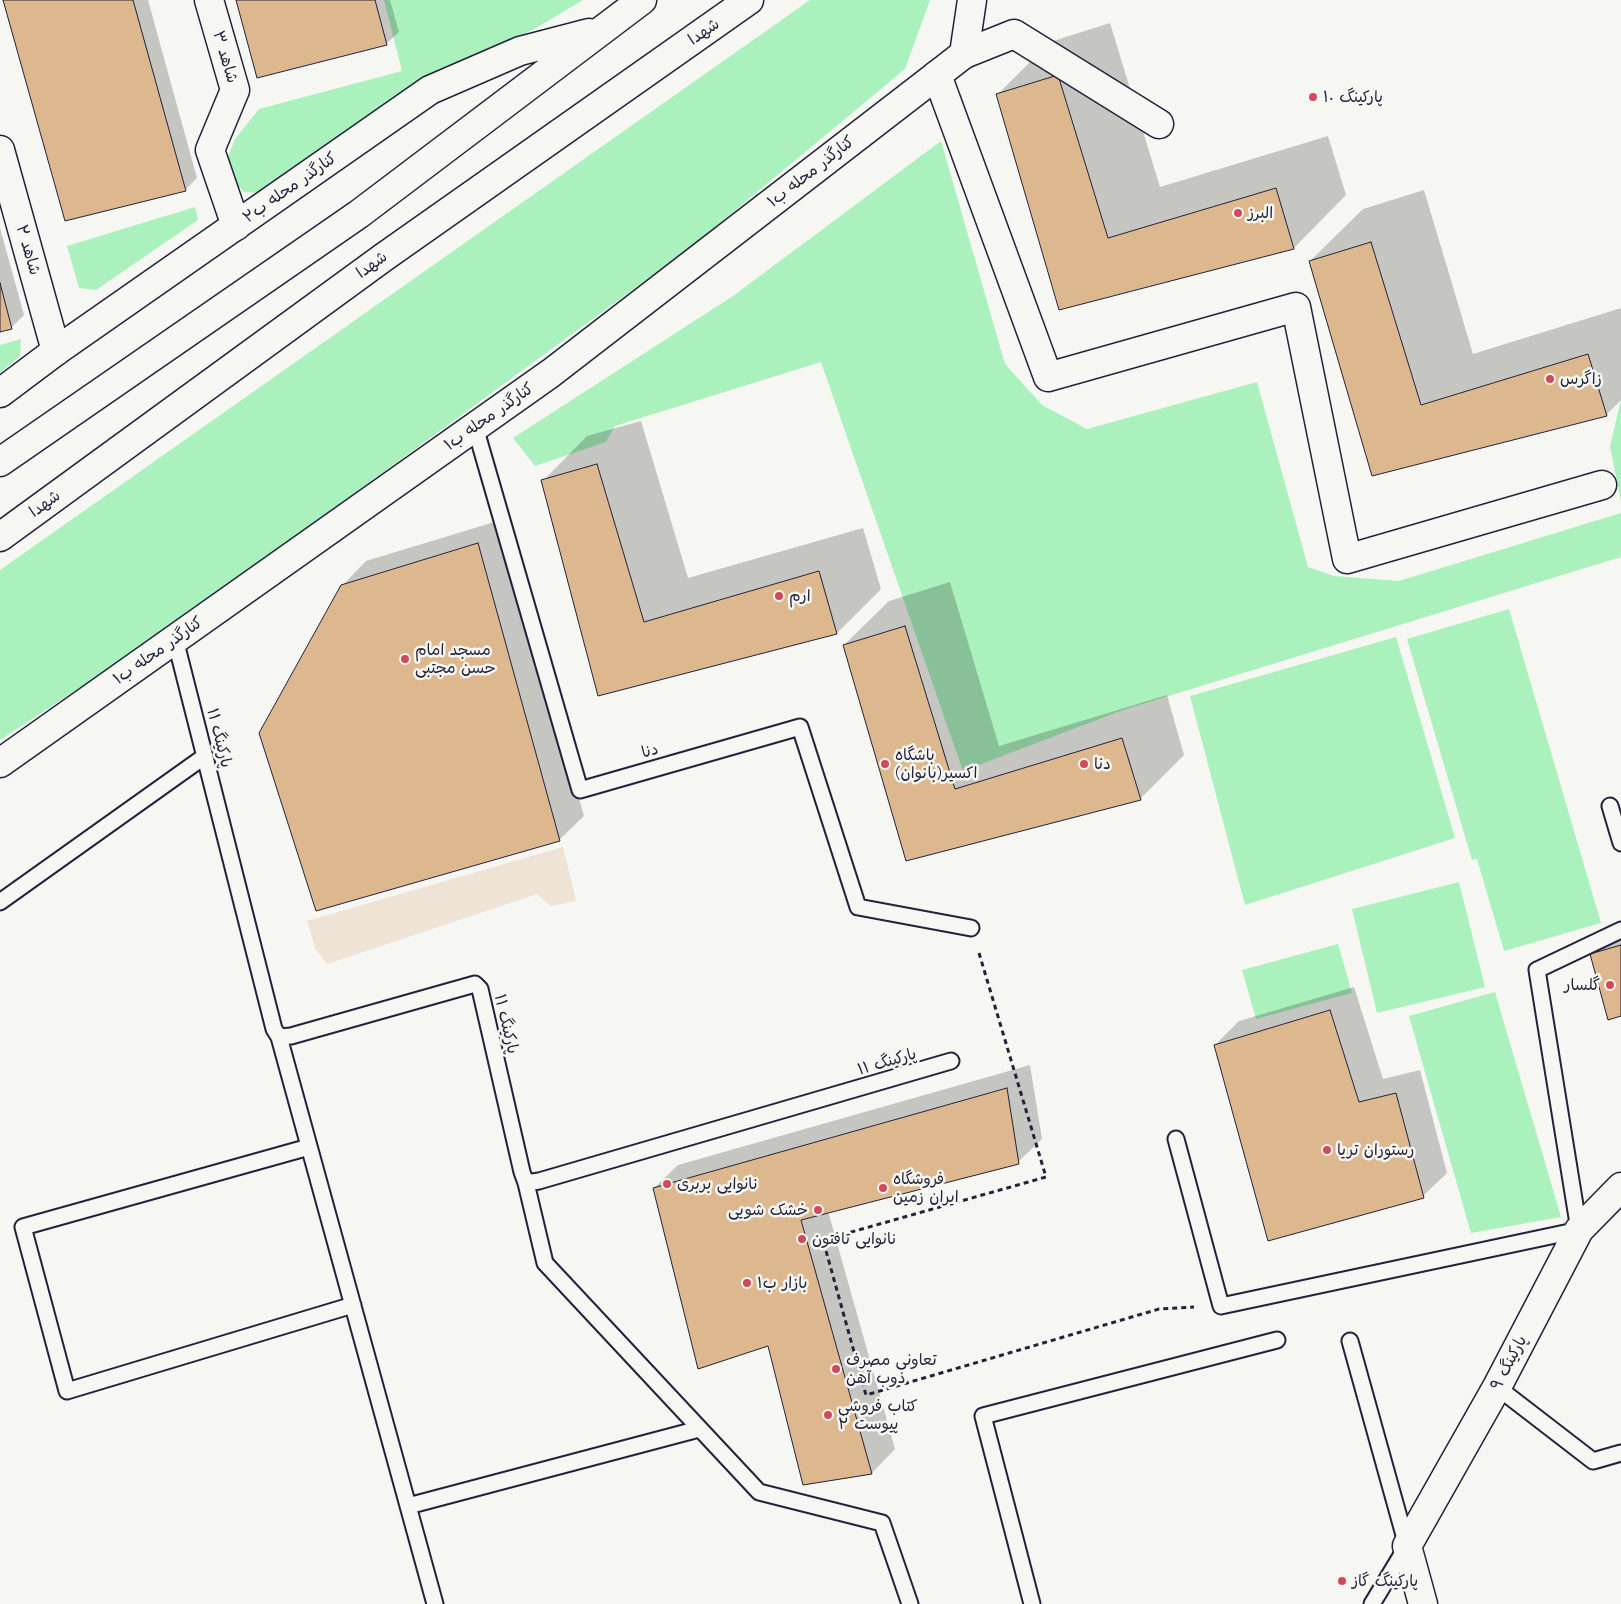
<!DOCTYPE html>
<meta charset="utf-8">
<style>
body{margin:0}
canvas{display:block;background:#f6f6f2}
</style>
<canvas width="1621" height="1604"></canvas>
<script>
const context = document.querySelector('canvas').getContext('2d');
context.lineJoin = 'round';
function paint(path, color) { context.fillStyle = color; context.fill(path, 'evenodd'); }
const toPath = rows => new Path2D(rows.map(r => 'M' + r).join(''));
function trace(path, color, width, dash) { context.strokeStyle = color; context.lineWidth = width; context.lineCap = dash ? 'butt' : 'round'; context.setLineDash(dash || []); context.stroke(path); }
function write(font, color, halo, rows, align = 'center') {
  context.font = font + ' "Comic Neue","Playpen Sans Arabic",sans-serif'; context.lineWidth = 5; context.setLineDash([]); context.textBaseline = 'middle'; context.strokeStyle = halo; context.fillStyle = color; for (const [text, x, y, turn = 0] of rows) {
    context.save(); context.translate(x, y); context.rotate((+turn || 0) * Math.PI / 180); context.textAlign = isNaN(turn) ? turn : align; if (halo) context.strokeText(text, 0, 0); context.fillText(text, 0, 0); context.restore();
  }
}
paint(toPath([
 [563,847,576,901,551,906,537,894,327,964,316,950,307,921]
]), '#eee3d4');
paint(toPath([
 [384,0,583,0,536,28,426,83,259,193,244,192,223,169,235,139,259,109,402,71],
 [810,0,930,0,905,69,691,247,165,632,0,740,0,570],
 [941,141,1005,364,1042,405,1087,429,1257,382,1308,567,1334,576,1399,581,1621,513,1621,557,1123,710,963,771,821,362,615,426,606,442,535,466,513,438,733,296],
 [195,207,198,220,96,290,79,288,67,246],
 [21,339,20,356,0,373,0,345],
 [1621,399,1621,501,1610,447],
 [1509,609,1601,923,1504,951,1477,859,1472,860,1407,639],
 [1396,637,1455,838,1245,905,1190,696],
 [1459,882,1485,987,1377,1013,1352,909],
 [1338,944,1352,993,1256,1019,1242,970],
 [1495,992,1561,1217,1471,1233,1409,1016]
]), '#abf1bd');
paint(toPath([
 [4,0,148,0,197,178,185,190],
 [238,0,390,0,399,32,386,44],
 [1110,23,1160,187,1328,136,1346,195,1294,248,1060,309,998,94,1050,42],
 [1424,190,1473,354,1621,308,1621,400,1606,415,1373,475,1310,261,1363,209],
 [0,228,24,315,12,327,0,331],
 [641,421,688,578,863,528,881,589,837,633,598,694,543,481,587,436],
 [501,520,584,816,560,839,317,910,342,586,366,561],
 [950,582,999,746,1167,695,1184,755,1140,799,907,859,844,645,889,601],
 [1621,925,1621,1014,1591,955],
 [1354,987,1383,1079,1420,1070,1447,1173,1423,1196,1215,1045,1239,1021],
 [1030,1065,1042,1139,1018,1162,828,1211,895,1449,872,1473,804,1484,769,1344,654,1188,678,1165]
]), '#0003');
const building = toPath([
 [3,0,133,0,186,191,65,221,3,0],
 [236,0,375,0,387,45,257,78,236,0],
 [1058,75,1108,238,1276,188,1294,249,1059,310,996,94,1058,75],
 [1371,242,1421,405,1588,354,1607,416,1372,476,1309,261,1371,242],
 [0,283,12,329,0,332,0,283],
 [597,464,644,622,819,571,837,634,598,696,541,480,597,464],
 [478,543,560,841,316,911,259,733,341,585,478,543],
 [905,626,955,789,1122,738,1141,800,906,861,843,645,905,626],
 [1621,945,1621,1016,1608,1020,1590,954,1621,945],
 [1330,1010,1359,1102,1396,1093,1424,1198,1268,1241,1214,1045,1330,1010],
 [1007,1088,1019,1164,801,1220,872,1474,803,1485,768,1346,698,1369,653,1188,1007,1088]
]);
paint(building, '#ddb78e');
trace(building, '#22223b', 1);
const lane = toPath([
 [475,427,580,790,800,727,858,907,971,928],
 [175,639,274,1029,279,1037,291,1036,475,984,480,989,522,1172,526,1183,539,1181,951,1061],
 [1610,806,1621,843],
 [0,902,205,756],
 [279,1037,435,1604],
 [1176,1139,1221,1306,1579,1230,1537,970,1621,930],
 [309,1147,23,1227,67,1391,353,1305],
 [526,1183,545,1263,759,1492,882,1523,910,1604],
 [1350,1341,1407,1546,1372,1604],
 [1497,1387,1593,1461,1621,1453],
 [408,1506,699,1429],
 [1032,1604,983,1416,1277,1340]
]);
const street = toPath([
 [209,0,235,90,210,150,236,226],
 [964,54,1014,34,1159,124],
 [937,75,1048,377,1296,307,1347,559,1602,485],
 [0,150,56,351]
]);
const secondary = toPath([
 [0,393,56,351,430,90,520,51,589,33],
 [0,462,359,214,642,0],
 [0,537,384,257,749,0],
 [0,763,551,373,937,75,964,54,972,0],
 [1423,1604,1407,1546,1497,1387,1579,1230,1621,1187]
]);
trace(lane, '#22223b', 19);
trace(street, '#22223b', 31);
trace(secondary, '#22223b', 31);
trace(toPath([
 [979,953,1046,1177,823,1240,866,1395,1159,1309,1194,1307]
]), '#22223b', 3, [5, 4]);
trace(lane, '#f6f6f2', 15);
trace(street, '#f6f6f2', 28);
trace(secondary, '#f6f6f2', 28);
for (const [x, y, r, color] of [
 [1313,97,5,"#d1495b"],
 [1238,213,5,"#d1495b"],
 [1550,379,5,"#d1495b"],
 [779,596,5,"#d1495b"],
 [405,659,5,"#d1495b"],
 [885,764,5,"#d1495b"],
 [1084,764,5,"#d1495b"],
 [1610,985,5,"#d1495b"],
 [1327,1150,5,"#d1495b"],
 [667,1184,5,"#d1495b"],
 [883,1188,5,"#d1495b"],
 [818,1210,5,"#d1495b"],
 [802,1239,5,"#d1495b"],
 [747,1283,5,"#d1495b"],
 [836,1369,5,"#d1495b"],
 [828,1415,5,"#d1495b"],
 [1342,1581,5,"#d1495b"]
]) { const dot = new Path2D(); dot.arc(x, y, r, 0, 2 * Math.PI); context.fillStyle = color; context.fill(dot); trace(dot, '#f6f6f2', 2); }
write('16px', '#22223b', '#f6f6f2', [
 ["شهدا",704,32,-35],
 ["شاهد ۳",225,57,74],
 ["کنارگذر محله ب۱",811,172,-38],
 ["کنارگذر محله ب۲",290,188,-35],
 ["شاهد ۲",28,250,74],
 ["شهدا",372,265,-36],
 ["کنارگذر محله ب۱",489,417,-35],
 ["شهدا",45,504,-36],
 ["کنارگذر محله ب۱",158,651,-35],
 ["پارکینگ ۱۱",219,738,76],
 ["دنا",650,751,-16],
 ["پارکینگ ۱۱",506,1024,77],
 ["پارکینگ ۱۱",887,1062,-16],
 ["پارکینگ ۹",1509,1363,-62]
]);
write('16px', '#22223b', '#f6f6f2', [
 ["پارکینگ ۱۰",1323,97],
 ["البرز",1248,213],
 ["زاگرس",1560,379],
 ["ارم",789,596],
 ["مسجد امام",415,650],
 ["حسن مجتبی",415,668],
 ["باشگاه",895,755],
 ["اکسیر(بانوان)",895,773],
 ["دنا",1094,764],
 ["گلسار",1600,985,"right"],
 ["رستوران تریا",1337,1150],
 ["فروشگاه",893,1179],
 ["ایران زمین",893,1197],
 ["نانوایی بربری",677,1184],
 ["خشک شویی",808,1210,"right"],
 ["نانوایی تافتون",812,1239],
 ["بازار ب۱",757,1283],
 ["تعاونی مصرف",846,1360],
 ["ذوب آهن",846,1378],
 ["کتاب فروشی",838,1406],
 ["پیوست ۲",838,1424],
 ["پارکینگ گاز",1352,1581]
], 'left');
</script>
